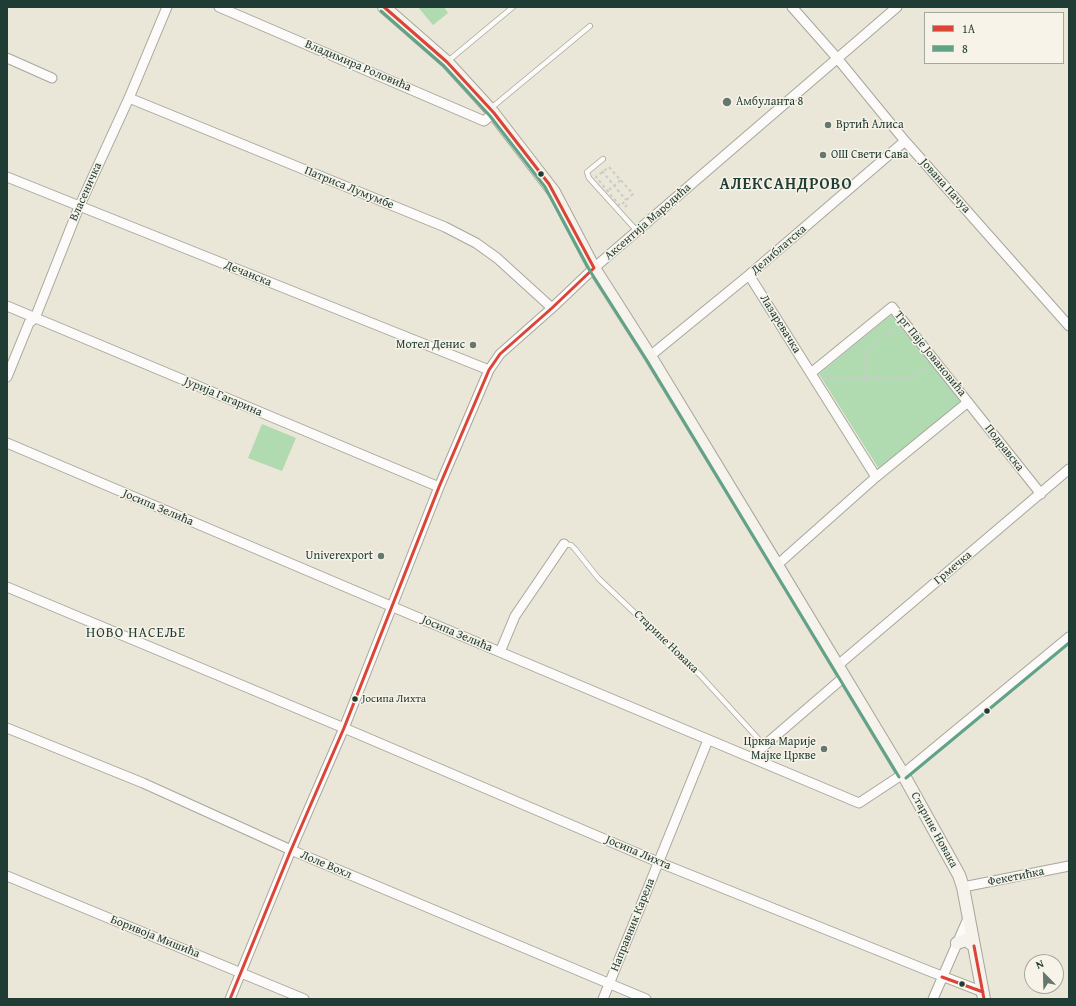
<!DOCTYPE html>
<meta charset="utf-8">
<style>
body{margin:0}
#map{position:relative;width:1076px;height:1006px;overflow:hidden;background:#eae6d8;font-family:"Gentium Book Plus",serif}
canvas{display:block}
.frame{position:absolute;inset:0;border:8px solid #1f3d34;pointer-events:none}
.legend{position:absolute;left:924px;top:12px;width:140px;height:52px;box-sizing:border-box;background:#f7f3e8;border:1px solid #a1aaa0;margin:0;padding:5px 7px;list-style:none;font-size:12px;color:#1f3d34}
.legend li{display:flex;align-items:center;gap:8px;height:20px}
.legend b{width:20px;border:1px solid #a1aaa0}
.north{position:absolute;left:1024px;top:954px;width:40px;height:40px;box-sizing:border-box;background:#f7f3e8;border:1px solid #a1aaa0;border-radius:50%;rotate:337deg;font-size:11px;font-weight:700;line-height:16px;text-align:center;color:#1f3d34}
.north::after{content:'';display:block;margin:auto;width:14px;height:18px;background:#66786d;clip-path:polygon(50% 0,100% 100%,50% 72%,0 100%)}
</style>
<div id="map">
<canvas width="1076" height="1006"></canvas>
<div class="frame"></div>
<ul class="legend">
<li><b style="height:5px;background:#db4436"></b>1A</li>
<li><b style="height:5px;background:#60a386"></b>8</li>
</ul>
<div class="north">N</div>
</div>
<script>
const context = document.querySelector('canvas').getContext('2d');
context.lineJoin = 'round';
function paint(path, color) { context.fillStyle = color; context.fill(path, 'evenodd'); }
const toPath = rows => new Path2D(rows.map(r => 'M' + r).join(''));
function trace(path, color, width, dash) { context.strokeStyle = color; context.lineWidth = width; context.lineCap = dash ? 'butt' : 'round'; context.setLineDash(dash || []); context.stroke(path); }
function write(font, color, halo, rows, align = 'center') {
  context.font = font + ' "Gentium Book Plus",serif'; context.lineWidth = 3; context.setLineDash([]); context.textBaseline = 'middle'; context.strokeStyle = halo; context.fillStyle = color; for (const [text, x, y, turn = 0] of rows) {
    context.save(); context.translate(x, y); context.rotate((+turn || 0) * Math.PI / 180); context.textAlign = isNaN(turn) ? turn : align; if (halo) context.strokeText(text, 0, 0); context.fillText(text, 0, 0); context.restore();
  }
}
paint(toPath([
 [418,7,444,7,448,13,433,25],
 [891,315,961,402,879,469,819,374],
 [262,424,296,438,282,471,248,458]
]), '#b0dab0');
const lane = toPath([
 [448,61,513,7],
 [490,109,590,26],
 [603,159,587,172,589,178,637,231],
 [564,544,571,545,575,549,598,578,700,675,764,745]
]);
const street = toPath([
 [219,7,484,121,494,113],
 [792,7,837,58,905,141,1069,326],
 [7,58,52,78],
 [129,98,445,227,476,243,497,258,552,308],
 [7,177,489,370],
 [749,275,876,477],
 [7,306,439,487],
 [650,356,749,275,905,141],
 [811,373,892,307,1041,494],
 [7,377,29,323,35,318,79,207,129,98,167,7],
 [7,443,393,607,859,803,903,774,1069,637],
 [777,565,876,477,968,402],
 [7,587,344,728,658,862,929,971,983,992],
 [500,652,515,616,564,544],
 [837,666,1069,469],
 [7,728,143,783,291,850,646,999],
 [751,757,844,677],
 [7,876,304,999],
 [963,887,1069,866],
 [230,999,291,850,344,728,439,487,489,370,500,354,552,308,594,268,897,7],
 [603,999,708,740],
 [933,999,969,916]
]);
const secondary = toPath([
 [384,7,447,62,490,109,554,192,594,268,650,356,777,565,903,774,959,875,963,887,984,999],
 [957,943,966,940,974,946]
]);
trace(lane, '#a6a79e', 6);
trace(street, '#a6a79e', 11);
trace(secondary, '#a6a79e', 14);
trace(toPath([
 [609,167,633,194,620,206,596,177,609,167],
 [602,171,626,200],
 [609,190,621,180],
 [625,207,629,203],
 [824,379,912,379,927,366],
 [865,379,866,352,897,327]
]), '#cbccc8', 2, [3, 3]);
trace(lane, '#fcfbf9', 4.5);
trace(street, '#fcfbf9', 9);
trace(secondary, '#f6f2ec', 12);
trace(toPath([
 [384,7,447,62,494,113,549,184,594,268],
 [974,946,984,999],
 [942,977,983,992],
 [230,999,291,850,344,728,439,487,489,370,500,354,552,308,594,268]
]), '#db4436', 3);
trace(toPath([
 [381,11,444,66,490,116,545,187,590,271,646,359,899,777],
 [906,778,1069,643]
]), '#60a386', 3);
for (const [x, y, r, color] of [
 [727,102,5,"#66786d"],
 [828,125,4,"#66786d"],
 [823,155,4,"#66786d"],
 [541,174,3.5,"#1f3d34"],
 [473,345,4,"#66786d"],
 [381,556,4,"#66786d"],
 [355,699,3.5,"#1f3d34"],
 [987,711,3.5,"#1f3d34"],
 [824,749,4,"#66786d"],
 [962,984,3.5,"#1f3d34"]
]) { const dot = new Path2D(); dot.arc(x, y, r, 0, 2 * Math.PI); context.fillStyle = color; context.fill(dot); trace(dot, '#f7f3e8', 1.5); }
write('11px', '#1f3d34', '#f7f3e8', [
 ["Јосипа Лихта",362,699]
], 'left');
write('12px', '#1f3d34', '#f7f3e8', [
 ["Владимира Роловића",358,66,23],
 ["Јована Пачуа",945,186,48],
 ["Патриса Лумумбе",349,188,22],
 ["Власеничка",86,192,-66],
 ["Аксентија Мародића",648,222,-41],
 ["Делиблатска",779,250,-41],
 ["Дечанска",248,274,22],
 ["Лазаревачка",780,324,58],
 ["Трг Паје Јовановића",930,354,51],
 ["Јурија Гагарина",223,397,23],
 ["Подравска",1004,448,52],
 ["Јосипа Зелића",158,508,23],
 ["Грмечка",953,568,-40],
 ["Јосипа Зелића",457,634,23],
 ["Старине Новака",666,642,44],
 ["Старине Новака",934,830,61],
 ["Јосипа Лихта",638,853,23],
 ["Лоле Вохл",326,865,23],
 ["Фекетићка",1016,877,-11],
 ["Направник Карела",633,925,-68],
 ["Боривоја Мишића",155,937,22]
]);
write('12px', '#1f3d34', '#f7f3e8', [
 ["Амбуланта 8",736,102],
 ["Вртић Алиса",836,125],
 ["ОШ Свети Сава",831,155],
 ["Мотел Денис",465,345,"right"],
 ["Univerexport",373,556,"right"],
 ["Црква Марије",816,742,"right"],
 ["Мајке Цркве",816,756,"right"]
], 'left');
context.letterSpacing = '1px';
write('14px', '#1f3d34', '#f7f3e8', [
 ["НОВО НАСЕЉЕ",136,633]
]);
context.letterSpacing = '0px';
context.letterSpacing = '1px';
write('bold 16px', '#1f3d34', '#f7f3e8', [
 ["АЛЕКСАНДРОВО",786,185]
]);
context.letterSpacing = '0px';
</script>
